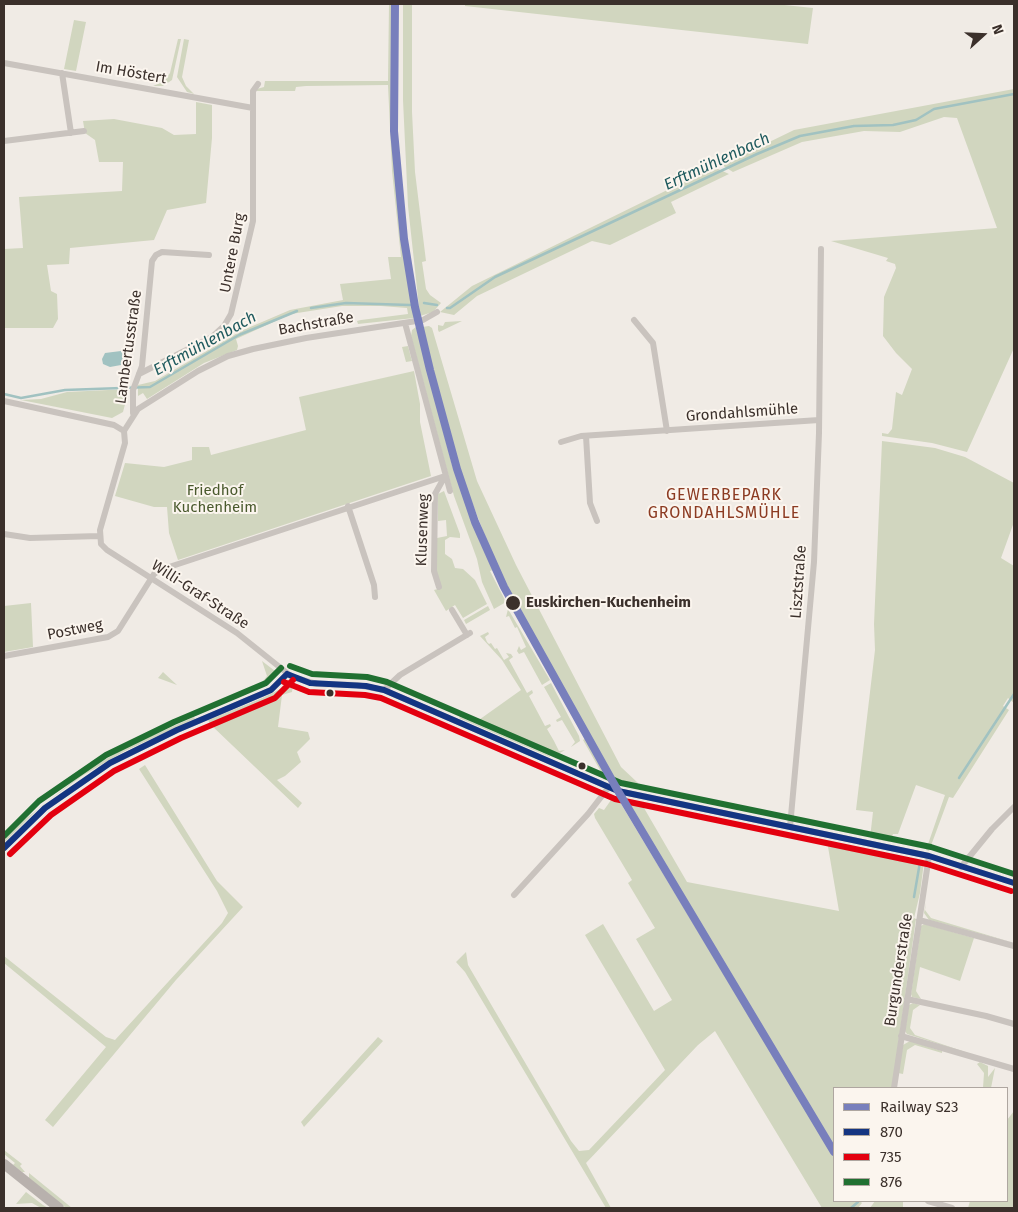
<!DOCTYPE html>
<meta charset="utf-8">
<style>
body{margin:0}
#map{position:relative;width:1018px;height:1212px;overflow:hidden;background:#f0ebe5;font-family:"Fira Sans",sans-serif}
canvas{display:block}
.frame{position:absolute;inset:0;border:5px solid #3b302b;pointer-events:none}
.legend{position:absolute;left:833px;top:1087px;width:175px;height:115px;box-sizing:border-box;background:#fbf5ee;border:1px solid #aea6a0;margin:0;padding:6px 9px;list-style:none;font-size:15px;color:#3b302b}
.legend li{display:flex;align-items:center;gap:10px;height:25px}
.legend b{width:25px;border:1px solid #aea6a0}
.north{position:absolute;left:958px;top:10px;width:50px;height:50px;-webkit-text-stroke:4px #fbf5ee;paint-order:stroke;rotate:70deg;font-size:14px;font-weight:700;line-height:20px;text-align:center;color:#3b302b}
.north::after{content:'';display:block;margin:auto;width:18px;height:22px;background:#3b302b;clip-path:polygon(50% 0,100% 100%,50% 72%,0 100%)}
</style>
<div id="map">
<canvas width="1018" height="1212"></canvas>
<div class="frame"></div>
<ul class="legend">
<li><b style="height:6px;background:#787fbc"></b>Railway S23</li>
<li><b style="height:6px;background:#143582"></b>870</li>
<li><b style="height:6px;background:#e3000f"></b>735</li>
<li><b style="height:6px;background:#207031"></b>876</li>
</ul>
<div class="north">N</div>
</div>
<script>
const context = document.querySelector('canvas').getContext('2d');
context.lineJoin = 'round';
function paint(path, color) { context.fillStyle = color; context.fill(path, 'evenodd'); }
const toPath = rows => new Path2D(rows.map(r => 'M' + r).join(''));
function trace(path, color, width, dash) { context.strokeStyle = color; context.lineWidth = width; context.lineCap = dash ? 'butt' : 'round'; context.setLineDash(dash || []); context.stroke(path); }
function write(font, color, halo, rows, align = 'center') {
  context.font = font + ' "Fira Sans",sans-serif'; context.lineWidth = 4; context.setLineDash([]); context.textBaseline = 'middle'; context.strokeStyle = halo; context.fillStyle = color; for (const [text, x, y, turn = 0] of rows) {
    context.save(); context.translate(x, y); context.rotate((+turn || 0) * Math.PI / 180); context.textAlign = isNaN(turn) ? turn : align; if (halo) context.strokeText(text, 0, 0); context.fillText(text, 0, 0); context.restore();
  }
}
paint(toPath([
 [389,4,392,4,391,87,394,169,414,318,358,324,357,321,361,320,408,314,407,308,381,306,342,306,291,314,236,339,238,346,237,350,204,363,147,399,143,393,138,396,138,385,155,381,241,331,290,310,343,300,340,284,391,279,388,257,401,257,392,171,388,85,306,86,296,87,295,91,257,91,257,89,264,87,265,81,388,81],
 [403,4,412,4,412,112,415,172,426,261,422,262,426,289,430,295,441,303,433,312,420,316,408,206,403,100],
 [465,4,775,4,813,8,808,44,465,6],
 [74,20,86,22,76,71,64,69],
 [178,39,181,39,172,80,163,86,153,86,163,82,170,73],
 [184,39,189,40,182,77,186,86,194,94,187,92,177,77],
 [1014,89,1014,348,967,452,932,443,882,436,882,433,888,434,892,429,896,392,902,395,912,369,896,353,883,336,884,297,896,268,895,264,886,261,888,258,831,241,997,228,957,118,944,117,900,132,864,131,802,142,733,172,722,165,794,130],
 [196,102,212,105,212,138,206,203,167,210,154,240,70,248,69,264,47,265,51,291,57,294,58,319,53,328,4,328,4,249,23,248,19,197,122,191,123,162,99,162,95,140,85,133,83,121,114,119,162,128,174,135,196,134],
 [714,167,729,174,671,202,676,213,610,245,592,241,477,296,454,315,440,312,472,286],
 [462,321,439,332,438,330,438,325,443,326,445,322],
 [429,326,432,328,477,481,516,565,621,767,638,783,636,789,617,784,501,577,461,474,422,327],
 [416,327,452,465,479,540,493,570,490,571,506,602,494,609,482,582,477,559,454,496,411,336,412,330],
 [408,346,412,361,406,362,402,347],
 [414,371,420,404,420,422,431,476,178,560,169,533,167,507,154,507,115,496,125,463,164,467,192,460,192,447,209,447,211,455,306,430,299,397],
 [129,389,123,412,112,418,21,400,41,399,67,392],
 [882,441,935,448,965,457,1014,483,1014,522,1001,558,1014,566,1014,703,1008,698,1003,706,1009,710,953,798,949,797,929,851,926,850,945,795,916,785,898,834,893,834,890,842,870,838,873,812,856,810,875,650,874,624],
 [444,491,460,534,460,538,450,537,445,540,445,554,452,559,455,568,463,569,475,580,487,604,463,618,455,605,446,611,434,590,441,588,437,574,437,538,447,536,446,520,438,521,438,494],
 [31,603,33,647,4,652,4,606],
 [488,606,490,610,466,624,464,620],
 [508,609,550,680,542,685,524,652,519,654,517,651,519,646,521,650,526,647,517,627,515,628,509,616,506,617],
 [488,632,489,634,485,637,487,642,489,644,491,643,495,649,497,648,504,660,509,657,506,653,511,654,513,657,509,660,527,693,532,690,533,693,529,696,545,726,550,724,551,726,547,729,554,741,559,751,565,750,558,754,556,757,476,722,521,690,502,660,480,636],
 [262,661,275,671,268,683,257,689,267,676],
 [163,672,177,685,158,678],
 [293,683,292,692,282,695,278,727,308,732,310,739,297,752,301,762,285,776,277,780,302,803,298,808,210,724,208,720,260,699],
 [551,683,579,736,580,741,571,747,575,742,562,720,557,722,556,720,561,717,544,687],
 [194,717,195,719,125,751,82,776,40,807,4,843,4,839,24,820,90,768,131,745],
 [460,717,550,756,550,757,459,718],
 [586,738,610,782,603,779,604,777,583,740],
 [145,765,217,881,243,907,176,980,53,1127,45,1120,106,1047,4,963,4,956,106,1037,115,1040,222,923,228,913,217,891,139,769],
 [618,799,834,1157,834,1201,860,1201,862,1203,858,1208,822,1208,715,1031,698,1045,586,1163,611,1208,606,1208,465,972,456,962,466,952,468,965,571,1141,579,1151,589,1150,665,1070,585,935,603,924,654,1011,672,1000,636,939,655,928,628,883,632,880,595,818,594,814,599,808,604,810,611,800],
 [627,801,645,804,644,808,687,882,839,911,827,841,924,862,920,893,914,918,916,919,892,1088,834,1088,834,1147],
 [926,902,925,910,931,918,1014,943,929,920,924,913],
 [924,924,974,938,960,981,920,967,916,991,921,999,912,997,911,994,921,926],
 [913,1003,920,1005,913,1010,910,1028,915,1035,980,1057,907,1034,905,1031,909,1005],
 [378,1037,383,1041,304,1127,301,1122],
 [910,1041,942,1051,942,1053,915,1045,907,1050,903,1074,898,1073,903,1045],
 [980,1062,988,1066,988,1077,995,1068,991,1088,983,1088,984,1073,977,1064],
 [1014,1111,1014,1208,968,1208,970,1201,1007,1201,1007,1120],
 [4,1150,22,1164,20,1166,25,1172,22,1172,13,1165,15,1163,4,1154],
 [29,1173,72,1208,66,1208,29,1178],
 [26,1192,43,1205,48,1208,41,1208,32,1203,16,1204],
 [875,1201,903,1201,903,1208,870,1208]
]), '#d1d6bf');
paint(toPath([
 [121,351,126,357,121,365,110,367,103,364,102,359,105,353]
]), '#a1c2c1');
trace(toPath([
 [424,303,437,305],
 [311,308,346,303,410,305],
 [447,308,450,308,495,277,757,154,800,136,854,126,893,125,916,120,934,109,1014,94],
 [4,394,21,398,65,390,150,387,239,335,297,311],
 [959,778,1014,694],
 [914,897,920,862],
 [851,1208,858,1202]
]), '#a1c2c1', 2.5);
trace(toPath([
 [4,63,253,108],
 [62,73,71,133],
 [4,141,84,131],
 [634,320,653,343,667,431],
 [405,323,450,491],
 [139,374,212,337,224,326,231,314,253,221,253,91,258,84],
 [4,401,114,425,124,431],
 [133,413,133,390,142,366,152,261,156,255,162,252,209,255],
 [124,431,125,443,100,530,101,544,107,550,237,633,292,677,317,684,357,685,384,690,618,791,929,856,1014,883],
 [124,431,138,409,198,371,228,356,253,349,306,338,423,320,437,312],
 [586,436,590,503,597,521],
 [561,442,581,436,819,420],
 [348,506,374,585,375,597],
 [4,534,30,538,99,536],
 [439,587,434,571,435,494,445,476],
 [452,610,467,635],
 [4,656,108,637,118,631,154,574,160,570,445,476],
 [384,690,400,675,470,633],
 [790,827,814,562,819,433,821,249],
 [4,848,45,808,110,763,177,730,271,690,287,674],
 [961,867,992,829,1014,807],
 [514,895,588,814,608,788],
 [919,920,1014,946],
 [907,999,986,1016,1014,1024],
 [901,1036,1014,1069],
 [894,1088,929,856],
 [928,1201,952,1208]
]), '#c9c3be', 6);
trace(toPath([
 [4,1164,59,1208]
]), '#b8b1ad', 10);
trace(toPath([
 [287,674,310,683,366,686,384,690,618,791,929,856,1014,883],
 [4,848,45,808,110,763,177,730,271,690,287,674]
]), '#143582', 6);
trace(toPath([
 [284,682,309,692,365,695,381,698,615,799,927,864,1011,891],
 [10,854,51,815,114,771,181,738,275,698,293,680]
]), '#e3000f', 6);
trace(toPath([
 [290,666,312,674,367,677,387,682,621,783,931,847,1014,874],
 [4,836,39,801,106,755,174,722,266,683,281,668]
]), '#207031', 6);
trace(toPath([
 [395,4,394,131,404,239,415,307,430,370,457,469,475,522,504,587,618,791,834,1152]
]), '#787fbc', 8);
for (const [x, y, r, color] of [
 [513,603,8,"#3b302b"],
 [330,693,4.5,"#3b302b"],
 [582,766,4.5,"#3b302b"]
]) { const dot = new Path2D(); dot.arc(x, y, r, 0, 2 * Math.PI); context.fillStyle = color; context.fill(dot); trace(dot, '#fbf5ee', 2); }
write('15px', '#3b302b', '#fbf5ee', [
 ["Im Höstert",131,73,10],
 ["Untere Burg",233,253,-79],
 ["Bachstraße",316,324,-10],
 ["Lambertusstraße",129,347,-82],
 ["Grondahlsmühle",742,413,-4],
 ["Klusenweg",423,530,-88],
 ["Lisztstraße",799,582,-86],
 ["Willi-Graf-Straße",200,595,33],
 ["Postweg",75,630,-11],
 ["Burgunderstraße",899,970,-81]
]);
write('15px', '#4a5a2e', '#fbf5ee', [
 ["Friedhof",215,491],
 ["Kuchenheim",215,508]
]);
write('bold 15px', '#3b302b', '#fbf5ee', [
 ["Euskirchen-Kuchenheim",526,603]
], 'left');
write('italic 16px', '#1f5a5e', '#fbf5ee', [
 ["Erftmühlenbach",717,162,-25],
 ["Erftmühlenbach",205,344,-29]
]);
context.letterSpacing = '1px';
write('16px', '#8c3b22', '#fbf5ee', [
 ["GEWERBEPARK",724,496],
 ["GRONDAHLSMÜHLE",724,514]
]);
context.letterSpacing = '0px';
</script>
